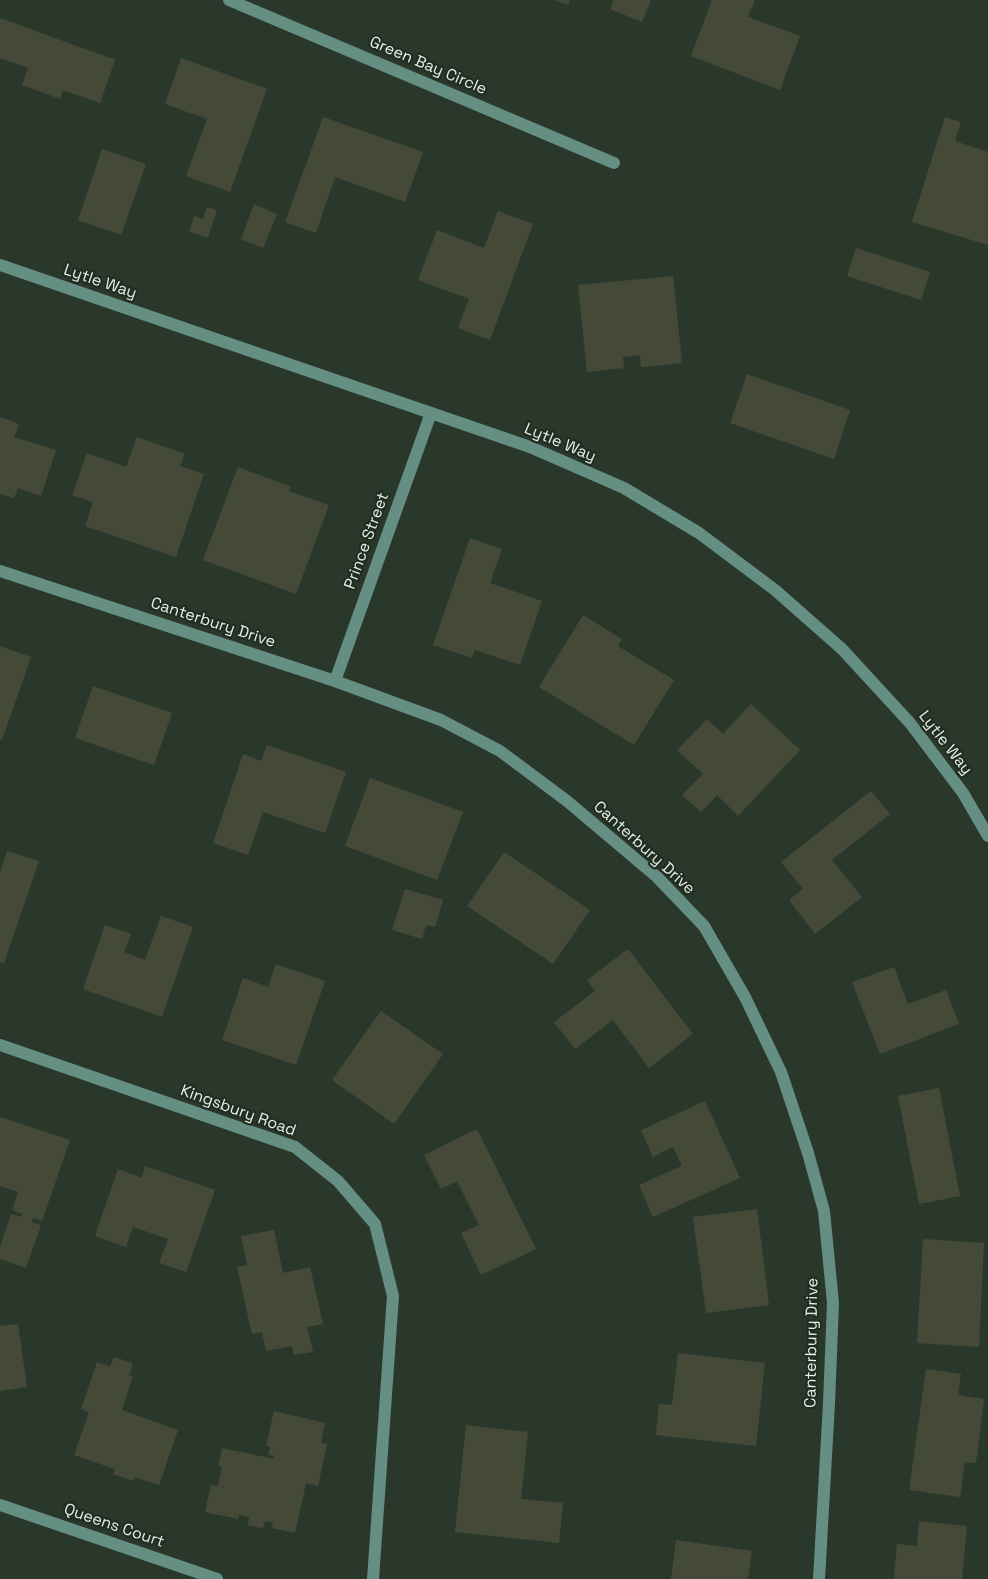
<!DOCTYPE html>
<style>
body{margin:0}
canvas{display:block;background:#2a382b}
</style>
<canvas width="988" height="1579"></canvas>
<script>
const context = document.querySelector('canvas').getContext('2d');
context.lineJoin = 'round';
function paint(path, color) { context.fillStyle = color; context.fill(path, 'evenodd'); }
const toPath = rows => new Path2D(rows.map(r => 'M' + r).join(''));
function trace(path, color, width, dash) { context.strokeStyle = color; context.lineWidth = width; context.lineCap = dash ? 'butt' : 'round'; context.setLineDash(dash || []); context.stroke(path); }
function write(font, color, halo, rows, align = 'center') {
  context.font = font + ' "Space Grotesk",sans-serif'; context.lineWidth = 4.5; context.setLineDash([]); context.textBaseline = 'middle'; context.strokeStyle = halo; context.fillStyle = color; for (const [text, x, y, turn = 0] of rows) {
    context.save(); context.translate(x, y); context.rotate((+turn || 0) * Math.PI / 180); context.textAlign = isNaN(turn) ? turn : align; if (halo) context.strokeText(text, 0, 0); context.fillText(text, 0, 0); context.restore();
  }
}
paint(toPath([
 [555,0,570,0,568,5],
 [614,0,651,0,642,22,610,9],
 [712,0,755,0,748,17,800,36,780,90,691,56],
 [0,18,115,60,100,103,63,90,60,99,22,85,28,68,0,58],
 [181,58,267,89,230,192,186,176,207,119,165,104],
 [323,117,423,152,405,202,335,177,316,233,285,222],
 [945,117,961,122,955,141,988,152,988,245,912,222],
 [102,149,146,164,121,235,78,220],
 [254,204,277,214,263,248,241,239],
 [207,207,217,210,208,238,189,231,194,216,203,219],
 [498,211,533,224,490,340,458,328,469,299,418,280,437,230,484,248],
 [856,248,930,272,921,300,847,276],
 [673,276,682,363,641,367,640,355,623,357,624,368,587,372,578,285],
 [747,374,850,410,834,459,730,423],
 [0,417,19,424,14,437,56,450,41,496,18,488,14,498,0,494],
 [137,437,185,454,180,466,204,474,176,557,85,526,93,502,72,495,87,453,126,467],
 [238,467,291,487,289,491,329,505,296,594,203,560],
 [470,538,502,549,490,583,542,601,520,665,475,650,472,658,433,645],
 [583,615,622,639,618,646,674,680,634,745,539,687],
 [0,646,31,657,2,740,0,739],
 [93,686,172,713,154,765,75,738],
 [751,704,800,750,738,816,717,795,701,812,682,795,703,774,677,750,707,719,723,734],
 [267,745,346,772,325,833,263,812,248,855,213,843,243,754,261,761],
 [370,778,463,812,437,880,345,846],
 [871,791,890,814,832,860,862,897,815,934,789,900,803,889,781,862],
 [7,851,39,861,4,963,0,962,0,873],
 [504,852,590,910,553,964,467,906],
 [405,889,443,900,435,927,426,925,422,939,392,930],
 [161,916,193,927,162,1017,83,989,105,925,131,934,124,952,145,960],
 [628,949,693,1034,649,1068,613,1020,575,1049,554,1022,595,991,587,980],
 [276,964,325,981,296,1065,222,1040,243,978,268,987],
 [894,967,908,1004,946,990,959,1024,880,1054,852,982],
 [381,1011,443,1054,394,1124,332,1080],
 [939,1088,960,1196,919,1204,898,1096],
 [705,1101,740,1178,653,1217,639,1185,682,1166,673,1147,653,1157,641,1130],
 [0,1117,70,1140,42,1221,33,1218,32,1222,41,1225,26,1268,0,1259,0,1247,11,1214,21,1217,23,1214,12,1210,18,1192,0,1186],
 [477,1129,536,1249,481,1275,461,1233,479,1225,457,1181,441,1189,424,1155],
 [145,1166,215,1190,186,1272,159,1263,168,1239,133,1227,126,1247,95,1236,118,1169,142,1178],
 [757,1209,769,1305,706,1313,693,1217],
 [274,1230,283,1273,310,1267,323,1324,307,1327,313,1352,294,1355,292,1346,266,1351,262,1332,252,1334,237,1267,247,1265,241,1236],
 [923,1239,984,1243,979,1347,917,1343],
 [18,1324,27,1387,0,1391,0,1326],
 [678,1353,765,1363,756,1446,656,1435,659,1404,672,1405],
 [114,1357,133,1363,129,1375,133,1376,122,1410,178,1430,159,1485,134,1477,133,1481,113,1474,115,1469,74,1455,89,1412,81,1409,97,1362,110,1367],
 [926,1369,961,1374,958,1395,984,1399,976,1463,965,1462,960,1497,909,1490],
 [274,1411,325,1423,321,1443,327,1444,318,1486,306,1483,295,1533,272,1528,273,1523,265,1521,263,1528,248,1525,249,1517,239,1515,238,1519,205,1512,211,1485,218,1486,222,1467,218,1466,222,1448,274,1459,274,1456,268,1455,270,1447,266,1446],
 [466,1425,528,1432,521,1499,563,1503,559,1543,455,1532],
 [919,1521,967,1526,962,1579,894,1579,897,1544,917,1546],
 [676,1540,752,1551,748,1579,671,1579]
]), '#454a38');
trace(toPath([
 [229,0,614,163],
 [0,571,335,681,441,720,500,751,567,801,657,877,704,926,745,997,781,1072,808,1153,824,1211,833,1303,829,1403,819,1579],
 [335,681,431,413],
 [0,1045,295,1147,338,1181,375,1224,393,1296,373,1579],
 [0,1505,217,1579]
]), '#648f82', 12);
trace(toPath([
 [0,265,530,447,624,488,699,533,775,590,842,649,910,723,963,793,988,836]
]), '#648f82', 12);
write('16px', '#e5eee6', '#202e21', [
 ["Green Bay Circle",428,66,23],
 ["Lytle Way",100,282,19],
 ["Lytle Way",560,443,23],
 ["Prince Street",367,541,-70],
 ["Canterbury Drive",213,623,18],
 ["Lytle Way",945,743,52],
 ["Canterbury Drive",644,848,42],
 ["Kingsbury Road",238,1111,20],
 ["Canterbury Drive",812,1343,-89],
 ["Queens Court",114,1526,19]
]);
</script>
